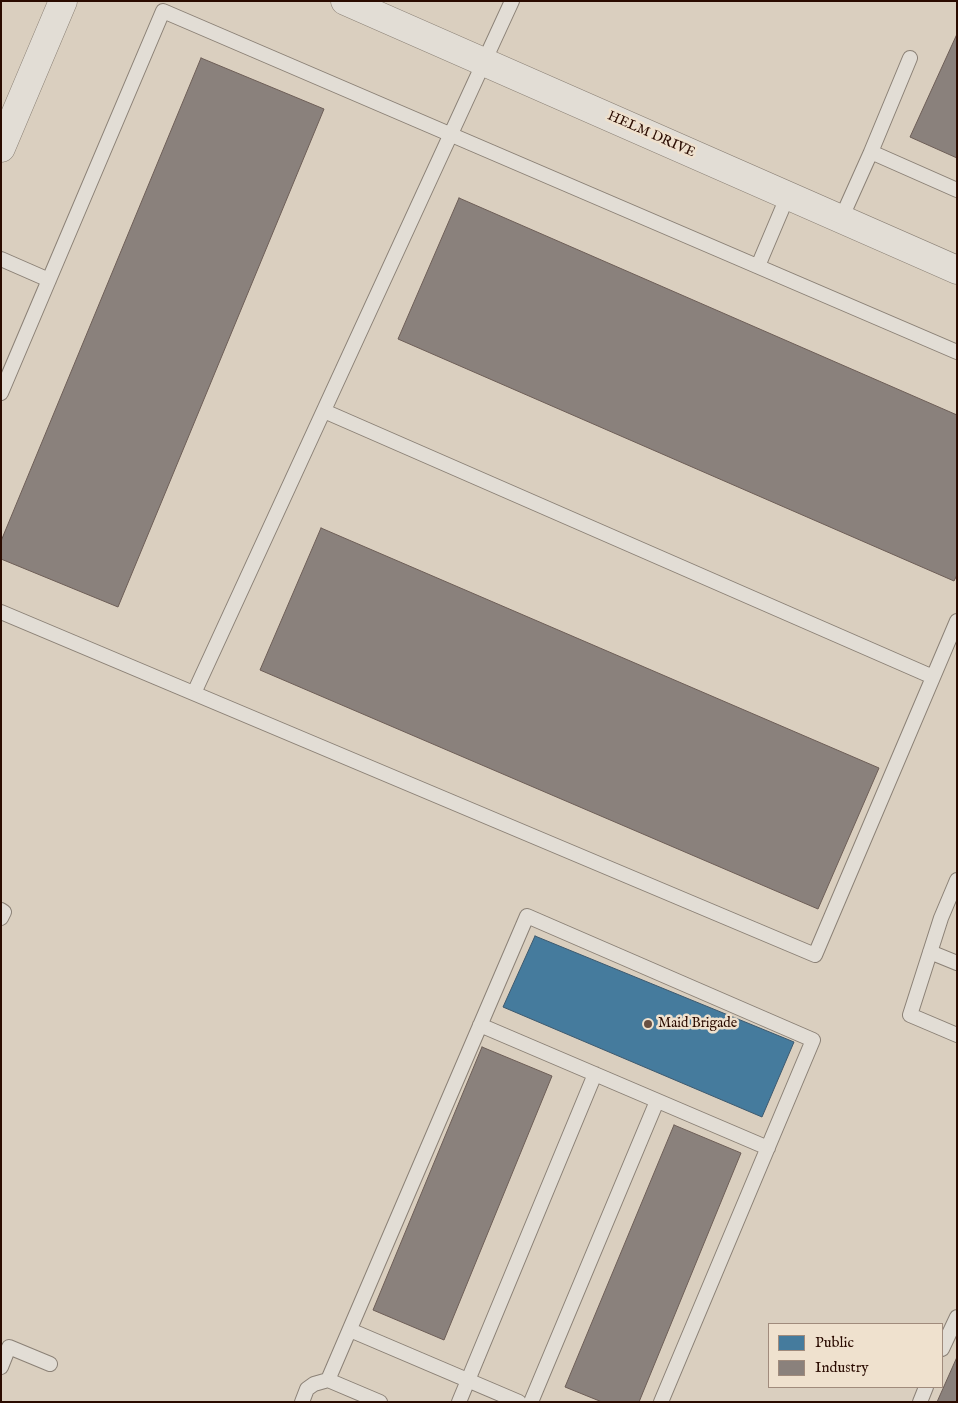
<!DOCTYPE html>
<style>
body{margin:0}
#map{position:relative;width:958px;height:1403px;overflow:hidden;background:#dacfbf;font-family:"IM FELL English",serif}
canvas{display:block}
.frame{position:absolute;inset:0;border:2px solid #2a0b00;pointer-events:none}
.legend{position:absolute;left:768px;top:1323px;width:175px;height:65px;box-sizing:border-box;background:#efe1ce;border:1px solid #a08b7c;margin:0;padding:6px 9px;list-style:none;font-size:15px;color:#2a0b00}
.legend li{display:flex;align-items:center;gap:10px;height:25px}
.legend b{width:25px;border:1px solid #a08b7c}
</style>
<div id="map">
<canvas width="958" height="1403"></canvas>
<div class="frame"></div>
<ul class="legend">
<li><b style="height:14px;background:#457b9d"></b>Public</li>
<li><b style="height:14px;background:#8a817c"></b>Industry</li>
</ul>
</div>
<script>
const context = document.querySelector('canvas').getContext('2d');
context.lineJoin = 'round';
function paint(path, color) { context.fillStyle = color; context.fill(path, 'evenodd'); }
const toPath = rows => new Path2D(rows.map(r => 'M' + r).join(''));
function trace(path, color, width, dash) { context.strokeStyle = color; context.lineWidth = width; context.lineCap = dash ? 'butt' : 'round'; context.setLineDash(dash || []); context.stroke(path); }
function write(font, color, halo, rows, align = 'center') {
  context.font = font + ' "IM FELL English",serif'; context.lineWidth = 5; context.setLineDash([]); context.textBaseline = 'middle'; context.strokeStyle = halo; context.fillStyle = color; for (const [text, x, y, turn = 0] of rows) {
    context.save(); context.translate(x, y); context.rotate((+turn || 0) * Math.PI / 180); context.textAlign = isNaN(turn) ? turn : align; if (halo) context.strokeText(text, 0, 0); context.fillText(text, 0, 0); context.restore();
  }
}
const public = toPath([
 [535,936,794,1042,762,1117,503,1007,535,936]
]);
paint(public, '#457b9d');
trace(public, '#3d596e', 1);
const industry = toPath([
 [957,34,957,158,910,137,957,34],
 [201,58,324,109,118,607,1,559,1,541,201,58],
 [459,198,957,415,957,575,954,581,398,339,459,198],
 [321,528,879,768,818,909,260,670,321,528],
 [482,1047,552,1076,444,1340,373,1310,482,1047],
 [674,1125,741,1153,639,1402,602,1402,565,1387,674,1125],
 [957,1357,957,1402,937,1402,957,1357]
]);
paint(industry, '#8a817c');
trace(industry, '#6d5e57', 1);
const service = toPath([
 [871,152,910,58],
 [841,219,871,152,957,190],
 [1,259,49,280],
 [758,266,788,195],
 [1,393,163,11,957,352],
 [324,411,933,677],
 [1,612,815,955,957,621],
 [194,693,512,1],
 [957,880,941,918,910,1015,957,1035],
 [1,910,4,912,1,918],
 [930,952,957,963],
 [480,1025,768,1148],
 [350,1330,519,1402],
 [942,1349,957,1317],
 [1,1367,9,1347,50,1364],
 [328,1380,380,1402],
 [302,1402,307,1389,314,1384,328,1380,527,916,813,1040,661,1402],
 [459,1402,595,1074],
 [531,1402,657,1101],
 [920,1402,926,1387]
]);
const minor = toPath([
 [345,1,957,270],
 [1,148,63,1]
]);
trace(service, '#8b8176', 16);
trace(minor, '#8b8176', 29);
trace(service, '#e2ddd5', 14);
trace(minor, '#e2ddd5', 28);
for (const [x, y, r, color] of [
 [648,1024,5,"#685043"]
]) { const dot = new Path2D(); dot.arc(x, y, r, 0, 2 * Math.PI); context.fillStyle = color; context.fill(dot); trace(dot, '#efe1ce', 2); }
write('14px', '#2a0b00', '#efe1ce', [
 ["HELM DRIVE",651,135,24]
]);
write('14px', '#2a0b00', '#efe1ce', [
 ["Maid Brigade",658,1024]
], 'left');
</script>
